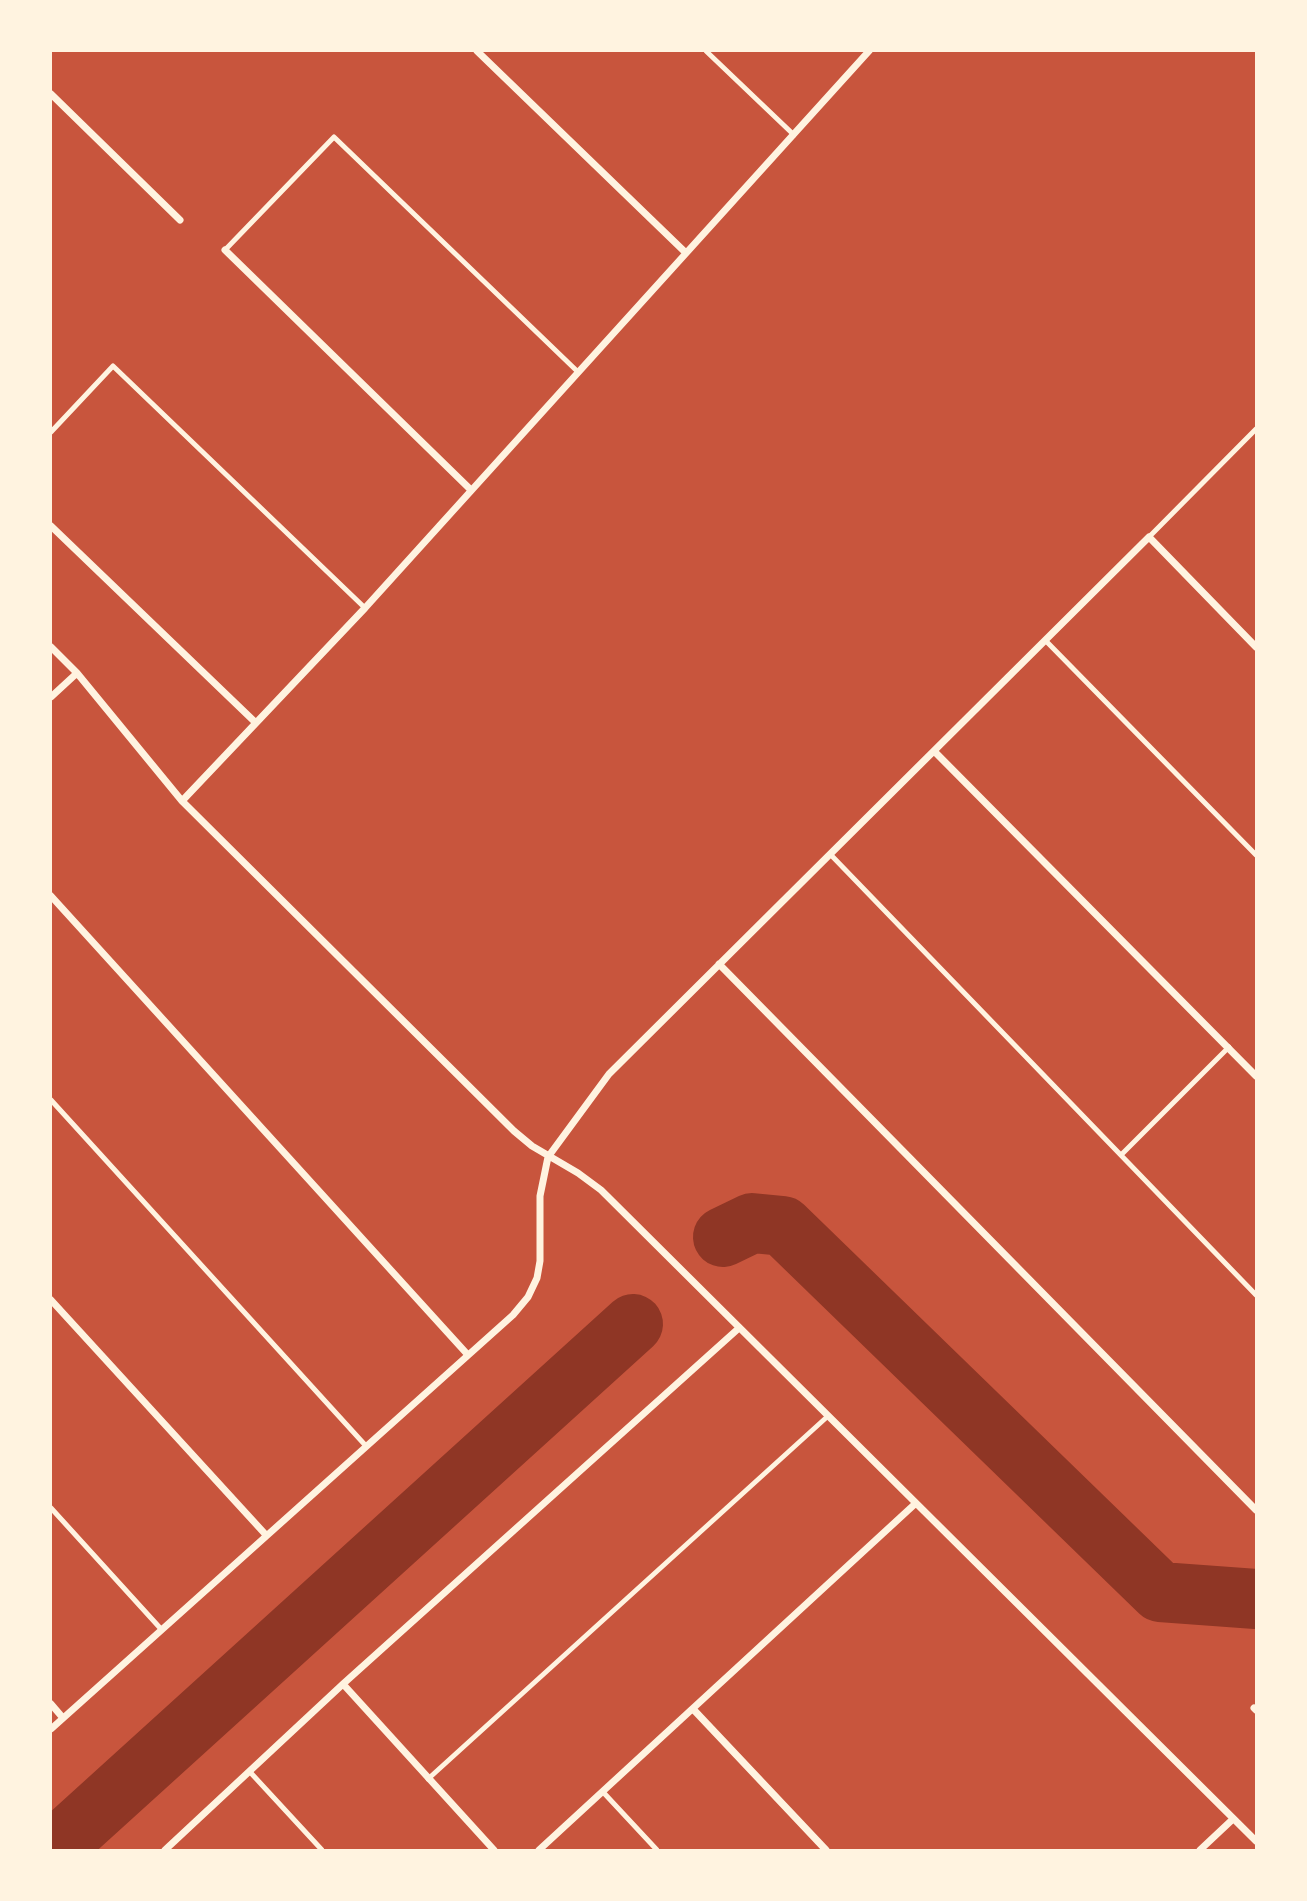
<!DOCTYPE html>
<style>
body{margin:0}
#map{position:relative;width:1307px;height:1901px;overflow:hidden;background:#c8553d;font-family:"Source Sans 3",sans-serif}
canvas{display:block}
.frame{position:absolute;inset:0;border:52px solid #fff3e0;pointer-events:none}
</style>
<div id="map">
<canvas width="1307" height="1901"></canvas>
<div class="frame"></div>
</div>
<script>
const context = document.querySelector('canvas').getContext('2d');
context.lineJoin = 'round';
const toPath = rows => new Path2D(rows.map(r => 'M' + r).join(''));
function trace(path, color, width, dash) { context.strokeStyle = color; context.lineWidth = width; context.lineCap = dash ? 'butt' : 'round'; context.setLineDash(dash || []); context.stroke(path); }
trace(toPath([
 [723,1237,752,1223,783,1226,1160,1592,1256,1599],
 [53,1850,633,1324]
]), '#8f3625', 60);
trace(toPath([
 [706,51,794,135],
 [225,250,334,137,578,372],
 [51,432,113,366,365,608],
 [1149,537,1256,429],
 [1045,640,1256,855],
 [830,854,1256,1295],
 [51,1100,366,1446],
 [1121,1155,1229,1047],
 [51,1508,161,1629],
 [250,1772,322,1850],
 [428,1779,828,1416],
 [603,1792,657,1850]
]), '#fff3e0', 5);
trace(toPath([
 [477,51,686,253],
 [51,94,180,220],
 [225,250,471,490],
 [51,526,256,723],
 [51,647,77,673,182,801,514,1131,532,1146,578,1173,601,1190,1256,1841],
 [51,697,77,673],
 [934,751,1256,1076],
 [182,801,365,608,869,51],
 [51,896,468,1355],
 [719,964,1256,1510],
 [51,1300,266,1535],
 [343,1684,494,1850],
 [51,1704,63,1718],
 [1254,1708,1256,1710],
 [693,1709,826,1850],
 [51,1729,513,1315,528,1297,537,1278,540,1261,540,1196,548,1157,609,1074,1149,537,1256,647],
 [165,1850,343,1684,739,1328],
 [539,1850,916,1503],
 [1200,1850,1233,1819]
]), '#fff3e0', 7);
</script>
